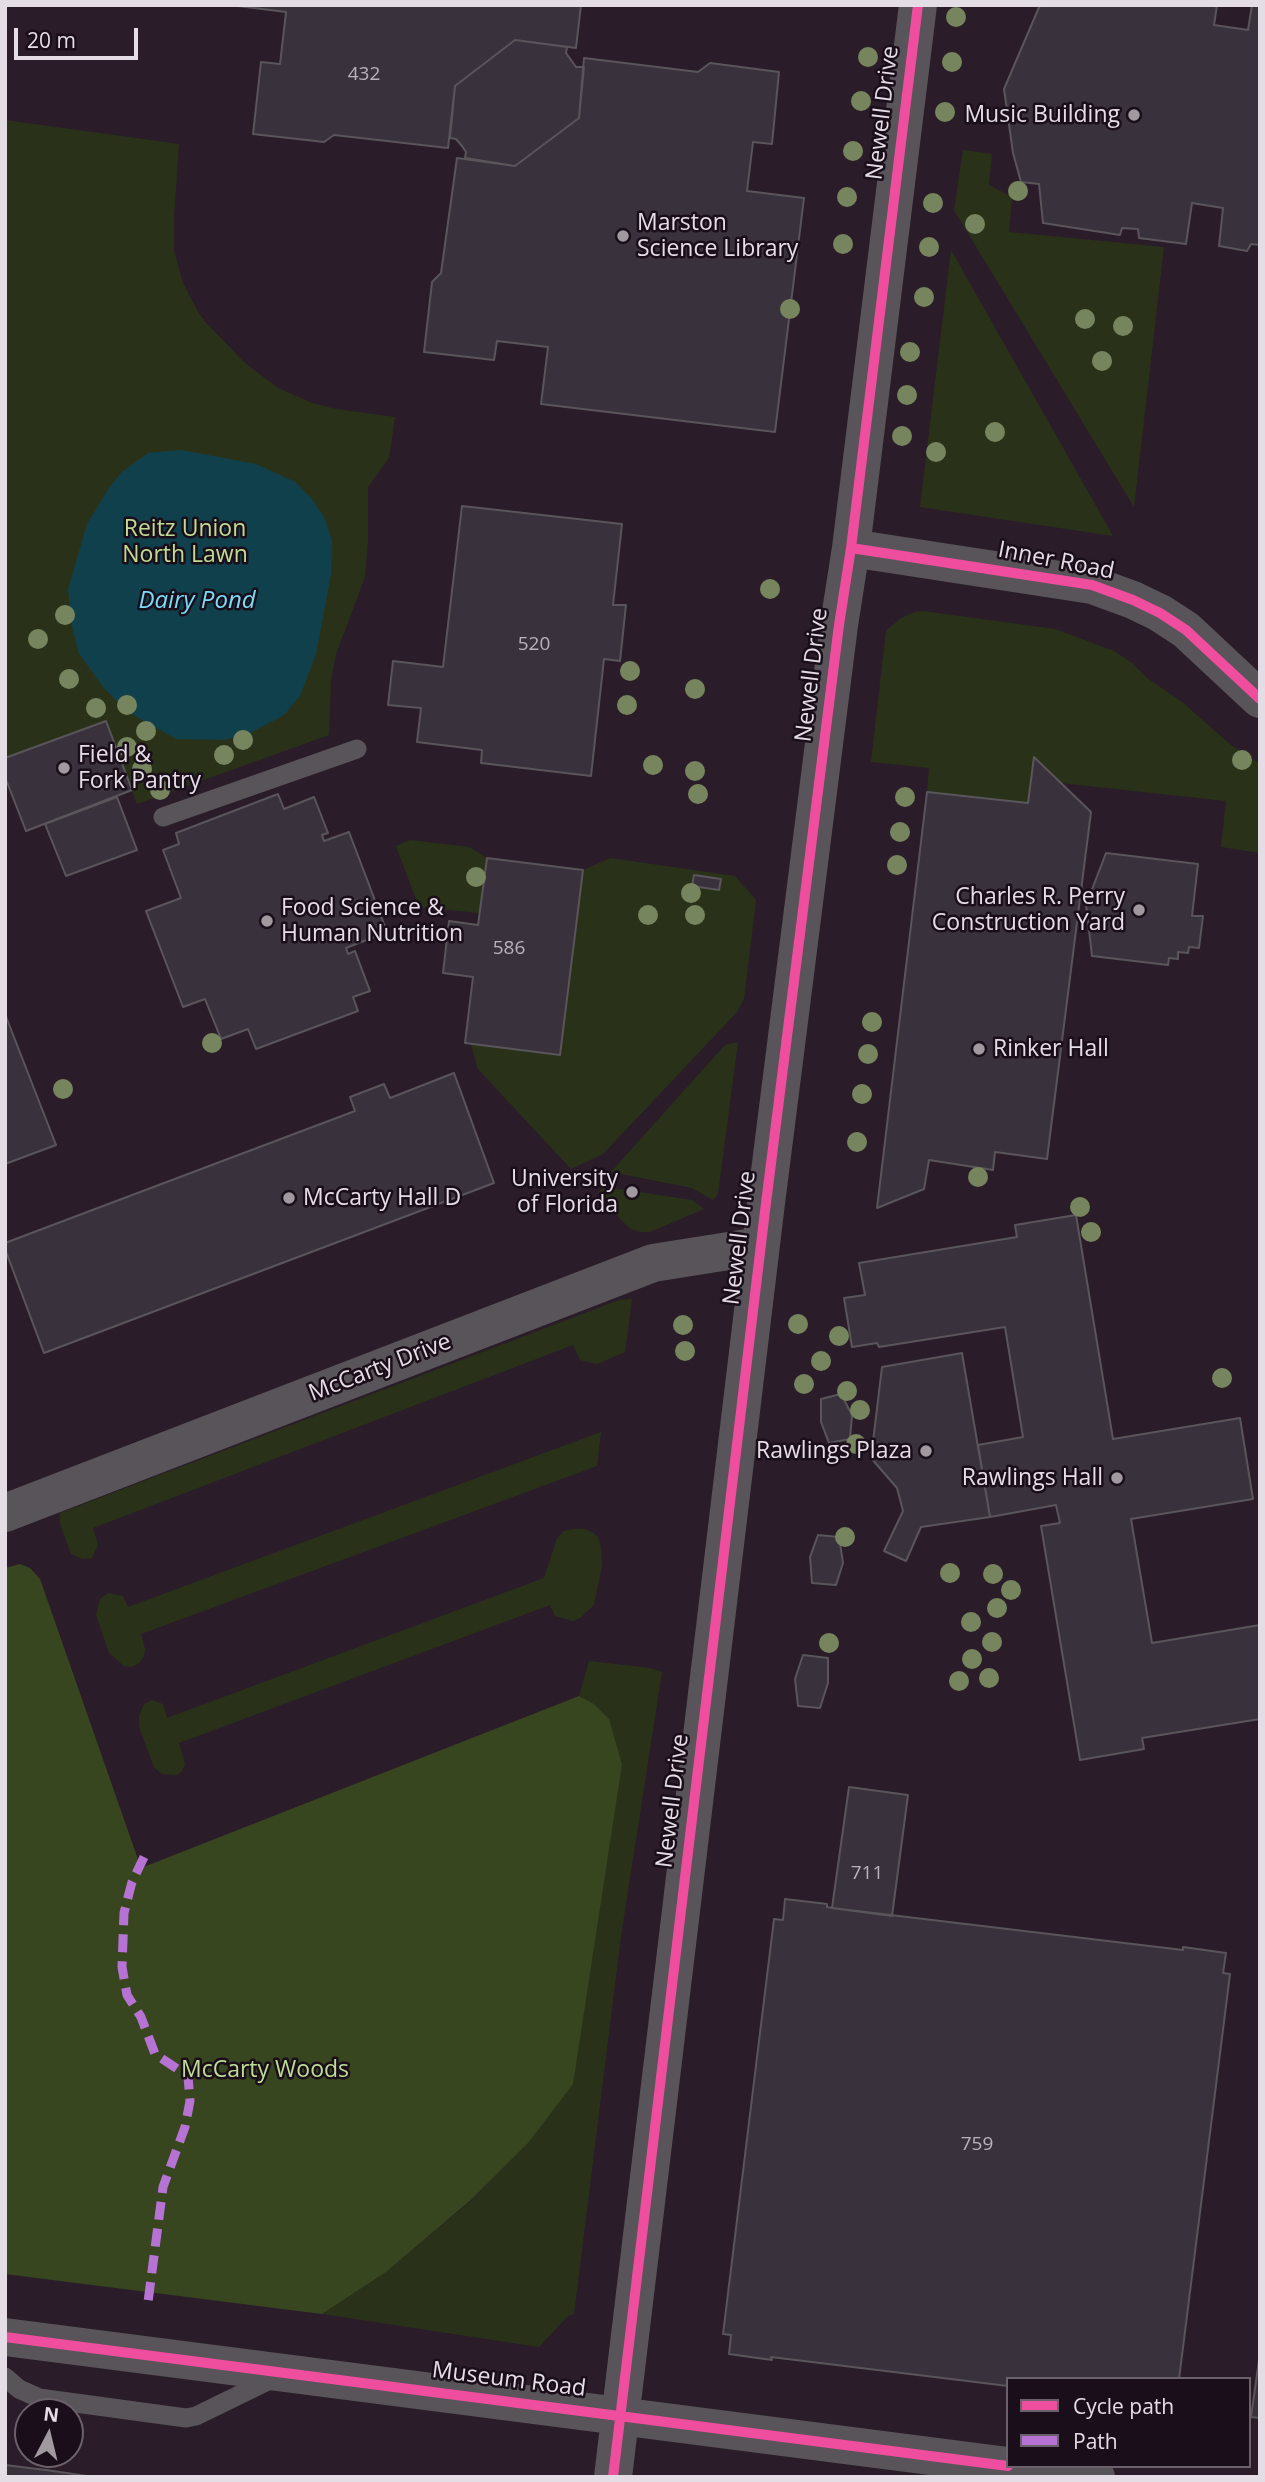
<!DOCTYPE html>
<style>
body{margin:0}
#map{position:relative;width:1265px;height:2482px;overflow:hidden;background:#201a20;font-family:"Open Sans",sans-serif}
canvas{display:block}
.frame{position:absolute;inset:0;border:7px solid #e5dde5;pointer-events:none}
.legend{position:absolute;left:1006px;top:2377px;width:245px;height:91px;box-sizing:border-box;background:#190e1a;border:2px solid #6b616b;margin:0;padding:9px 12px;list-style:none;font-size:21px;color:#e5dde5}
.legend li{display:flex;align-items:center;gap:14px;height:35px}
.legend b{width:35px;border:2px solid #6b616b}
.north{position:absolute;left:14px;top:2398px;width:70px;height:70px;box-sizing:border-box;background:#190e1a;border:2px solid #6b616b;border-radius:50%;rotate:7deg;font-size:19px;font-weight:700;line-height:28px;text-align:center;color:#e5dde5}
.north::after{content:'';display:block;margin:auto;width:24px;height:32px;background:#a099a0;clip-path:polygon(50% 0,100% 100%,50% 72%,0 100%)}
.scale{position:absolute;left:14px;top:28px;width:124px;height:32px;box-sizing:border-box;border:4px solid #e5dde5;border-top:0;padding-left:9px;font-size:21px;line-height:24px;white-space:nowrap;color:#e5dde5;-webkit-text-stroke:5px #190e1a;paint-order:stroke}
</style>
<div id="map">
<canvas width="1265" height="2482"></canvas>
<div class="frame"></div>
<ul class="legend">
<li><b style="height:9px;background:#ef4d9e"></b>Cycle path</li>
<li><b style="height:9px;background:#b673d3"></b>Path</li>
</ul>
<div class="north">N</div>
<div class="scale">20 m</div>
</div>
<script>
const context = document.querySelector('canvas').getContext('2d');
context.lineJoin = 'round';
function fill(path, color) { context.fillStyle = color; context.fill(path, 'evenodd'); }
const poly = rows => new Path2D(rows.map(r => 'M' + r).join(''));
function strokePath(path, color, width, dash) { context.strokeStyle = color; context.lineWidth = width; context.lineCap = dash ? 'butt' : 'round'; context.setLineDash(dash || []); context.stroke(path); }
function label(font, color, halo, rows, align = 'center') {
  context.font = font + ' "Open Sans",sans-serif'; context.lineWidth = 5; context.setLineDash([]); context.textBaseline = 'middle'; context.strokeStyle = halo; context.fillStyle = color; for (const [text, x, y, turn = 0] of rows) {
    context.save(); context.translate(x, y); context.rotate((+turn || 0) * Math.PI / 180); context.textAlign = isNaN(turn) ? turn : align; if (halo) context.strokeText(text, 0, 0); context.fillText(text, 0, 0); context.restore();
  }
}
const education = poly([
 [5,5,1260,5,1260,2477,5,2477],
 [1008,2379,1249,2379,1249,2466,1008,2466],
 [28,2412,70,2412,70,2454,28,2454]
]);
const green = poly([
 [5,120,179,144,174,217,174,251,183,283,198,312,207,324,245,363,278,388,312,403,336,409,395,417,389,458,368,487,368,540,365,577,336,654,331,680,329,735,137,804,105,721,5,758],
 [963,150,992,154,989,185,1012,197,1009,232,1164,247,1134,507,954,210],
 [951,250,1113,536,920,507],
 [923,611,1055,629,1114,651,1132,663,1147,678,1182,702,1231,745,1260,764,1260,853,1221,847,1226,801,1060,783,1028,803,927,792,929,768,871,762,886,631,901,618,915,612],
 [410,840,469,847,487,858,480,913,419,907,396,846],
 [610,858,735,876,756,900,744,999,737,1012,603,1154,571,1169,478,1069,471,1044,560,1055,583,870],
 [738,1042,718,1194,713,1200,692,1188,611,1172,725,1045],
 [605,1187,692,1200,704,1209,650,1232,640,1232,631,1229,621,1220,598,1192],
 [632,1299,625,1352,597,1364,580,1360,573,1345,93,1528,98,1545,92,1558,82,1559,71,1554,60,1524,60,1513,619,1300],
 [601,1432,597,1466,141,1634,145,1649,144,1656,139,1663,132,1667,124,1666,109,1653,96,1615,100,1599,108,1593,123,1596,128,1607],
 [573,1529,585,1529,592,1532,598,1537,601,1547,602,1565,594,1605,580,1618,573,1621,555,1616,550,1605,179,1743,185,1764,182,1771,177,1775,162,1774,154,1767,139,1727,139,1716,144,1704,152,1700,163,1704,167,1718,544,1578,557,1538,564,1531],
 [589,1661,650,1668,662,1672,621,1936,574,2314,568,2316,539,2347,322,2314,386,2272,472,2200,528,2143,622,1764,609,1719,594,1704,579,1696]
]);
const forest = poly([
 [20,1564,30,1568,40,1579,141,1868,579,1696,594,1704,609,1719,622,1764,573,2084,528,2143,472,2199,386,2272,322,2314,5,2274,5,1568]
]);
const water = poly([
 [181,450,256,464,295,482,311,498,324,517,332,541,331,574,316,654,300,696,284,715,250,733,224,740,176,739,125,710,103,687,78,652,72,625,68,589,87,524,109,488,122,472,148,453]
]);
const building = poly([
 [581,5,576,48,515,40,455,86,448,148,334,135,324,142,253,134,261,62,280,64,286,12,230,5,581,5],
 [1040,5,1217,5,1214,25,1248,30,1252,5,1260,5,1260,245,1251,244,1247,251,1219,246,1223,208,1192,203,1186,244,1139,238,1138,229,1122,228,1120,235,1043,223,1039,184,1021,182,1013,153,1004,89,1040,5],
 [515,40,567,47,566,53,576,67,584,67,579,118,515,166,465,158,466,152,462,146,456,139,450,138,455,86,515,40],
 [584,58,698,72,710,63,779,72,772,144,753,142,747,191,804,198,775,432,541,404,548,347,497,341,494,360,424,352,432,282,441,273,457,158,515,166,579,118,584,58],
 [462,506,622,524,613,605,626,605,620,661,604,659,591,776,481,763,482,750,417,742,421,708,388,705,393,661,443,667,462,506],
 [106,721,132,790,26,831,5,777,5,758,106,721],
 [1034,757,1091,812,1047,1159,995,1152,993,1170,929,1160,924,1189,877,1208,927,792,1028,803,1034,757],
 [278,794,284,809,314,797,328,833,322,835,324,841,349,832,387,932,346,948,348,954,355,951,370,991,353,997,358,1011,256,1049,248,1029,221,1039,205,999,183,1007,146,911,181,898,163,850,179,844,176,833,278,794],
 [117,797,137,850,66,876,45,824,117,797],
 [1106,853,1198,864,1192,916,1203,916,1199,948,1189,947,1188,953,1178,952,1178,959,1169,958,1168,965,1092,956,1086,905,1106,853],
 [487,858,583,870,560,1055,465,1043,473,977,443,973,449,921,478,925,487,858],
 [694,875,721,879,719,890,692,886,694,875],
 [5,1014,56,1145,5,1164,5,1014],
 [454,1073,494,1183,44,1353,5,1249,5,1243,355,1111,350,1097,384,1084,390,1098,454,1073],
 [1076,1215,1113,1439,1240,1418,1253,1499,1131,1519,1152,1643,1260,1625,1260,1719,1142,1738,1144,1749,1080,1760,1041,1526,1060,1523,1056,1505,990,1517,978,1445,1023,1437,1005,1327,879,1347,877,1343,852,1347,844,1298,865,1295,859,1263,1017,1237,1015,1225,1076,1215],
 [962,1353,990,1517,921,1527,906,1561,884,1551,903,1511,897,1488,871,1458,882,1367,962,1353],
 [841,1394,852,1415,850,1439,829,1443,821,1422,821,1399,841,1394],
 [818,1535,839,1537,843,1563,836,1585,812,1583,810,1557,818,1535],
 [803,1655,828,1658,828,1683,820,1708,798,1706,795,1679,803,1655],
 [849,1787,908,1795,892,1916,832,1908,849,1787],
 [785,1899,827,1904,827,1907,832,1908,1183,1950,1183,1947,1226,1953,1223,1973,1230,1974,1179,2379,1008,2379,1008,2386,771,2357,772,2360,729,2354,731,2335,723,2334,774,1919,783,1920,785,1899],
 [1260,2353,1260,2418,1251,2417,1260,2353],
 [5,2465,46,2470,94,2477,5,2477,5,2465]
]);
const lane = poly([
 [163,817,357,749],
 [5,2377,19,2389,39,2398,186,2418,196,2416,274,2378]
]);
const street = poly([
 [851,548,1092,585,1133,600,1160,613,1186,630,1260,699],
 [5,1513,653,1263,760,1246],
 [5,2337,1008,2466],
 [1013,2466,1096,2477],
 [613,2477,765,1211,839,625,851,548,918,5]
]);
const quiet = poly([
 [144,1857,132,1882,124,1913,122,1967,127,1995,141,2017,155,2054,188,2076,190,2101,185,2127,163,2187,148,2302]
]);
const cycleway = poly([
 [851,548,1092,585,1133,600,1160,613,1186,630,1260,699],
 [5,2337,1008,2466],
 [613,2477,765,1211,839,625,851,548,918,5]
]);
const trees = [
 [956,17],
 [868,57],
 [952,62],
 [861,101],
 [945,112],
 [853,151],
 [1018,191],
 [847,197],
 [933,203],
 [975,224],
 [843,244],
 [929,247],
 [924,297],
 [790,309],
 [1085,319],
 [1123,326],
 [910,352],
 [1102,361],
 [907,395],
 [995,432],
 [902,436],
 [936,452],
 [770,589],
 [65,615],
 [38,639],
 [630,671],
 [69,679],
 [695,689],
 [127,705],
 [627,705],
 [96,708],
 [146,731],
 [243,740],
 [127,747],
 [224,755],
 [1242,760],
 [653,765],
 [142,769],
 [695,771],
 [160,790],
 [698,794],
 [905,797],
 [900,832],
 [897,865],
 [476,877],
 [691,893],
 [648,915],
 [695,915],
 [872,1022],
 [212,1043],
 [868,1054],
 [63,1089],
 [862,1094],
 [857,1142],
 [978,1177],
 [1080,1207],
 [1091,1232],
 [798,1324],
 [683,1325],
 [839,1336],
 [685,1351],
 [821,1361],
 [1222,1378],
 [804,1384],
 [847,1391],
 [860,1410],
 [856,1444],
 [845,1537],
 [950,1573],
 [993,1574],
 [1011,1590],
 [997,1608],
 [971,1622],
 [992,1642],
 [829,1643],
 [972,1659],
 [989,1678],
 [959,1681]
];
const markers = [
 [1134,115,7,"#a099a0"],
 [623,236,7,"#a099a0"],
 [64,768,7,"#a099a0"],
 [1139,910,7,"#a099a0"],
 [267,921,7,"#a099a0"],
 [979,1049,7,"#a099a0"],
 [632,1192,7,"#a099a0"],
 [289,1198,7,"#a099a0"],
 [926,1451,7,"#a099a0"],
 [1117,1478,7,"#a099a0"]
];
const numberNames = [
 ["432",364,75],
 ["520",534,645],
 ["586",509,949],
 ["711",867,1874],
 ["759",977,2145]
];
const streetNames = [
 ["Newell Drive",883,113,-83],
 ["Inner Road",1056,561,11],
 ["Newell Drive",812,675,-83],
 ["Newell Drive",740,1238,-83],
 ["McCarty Drive",380,1368,-21],
 ["Newell Drive",673,1801,-83],
 ["Museum Road",509,2380,7]
];
const poiNames = [
 ["Music Building",1120,115],
 ["Marston",637,223,"left"],
 ["Science Library",637,249,"left"],
 ["Field &",78,755,"left"],
 ["Fork Pantry",78,781,"left"],
 ["Charles R. Perry",1125,897],
 ["Construction Yard",1125,923],
 ["Food Science &",281,908,"left"],
 ["Human Nutrition",281,934,"left"],
 ["Rinker Hall",993,1049,"left"],
 ["University",618,1179],
 ["of Florida",618,1205],
 ["McCarty Hall D",303,1198,"left"],
 ["Rawlings Plaza",912,1451],
 ["Rawlings Hall",1103,1478]
];
const parkNames = [
 ["Reitz Union",185,529],
 ["North Lawn",185,555],
 ["McCarty Woods",265,2070]
];
const waterNames = [
 ["Dairy Pond",197,601]
];
fill(education, '#2a1d29');
fill(green, '#293219');
fill(forest, '#384620');
fill(water, '#11404d');
fill(building, '#39323c');
strokePath(building, '#59555a', 2);
strokePath(lane, '#595459', 19);
strokePath(street, '#595459', 38);
strokePath(quiet, '#b673d3', 9, [18, 9]);
strokePath(cycleway, '#ef4d9e', 10);
context.fillStyle = '#77855f';
for (const [x, y] of trees) { context.beginPath(); context.arc(x, y, 10, 0, 2 * Math.PI); context.fill(); }
for (const [x, y, r, color] of markers) { const dot = new Path2D(); dot.arc(x, y, r, 0, 2 * Math.PI); context.fillStyle = color; context.fill(dot); strokePath(dot, '#190e1a', 2.5); }
label('19px', '#bab2bb', null, numberNames);
label('23px', '#e5dde5', '#190e1a', streetNames);
label('23px', '#e5dde5', '#190e1a', poiNames, 'right');
label('23px', '#bedc93', '#190e1a', parkNames);
label('italic 24px', '#78dcf8', '#190e1a', waterNames);
</script>
